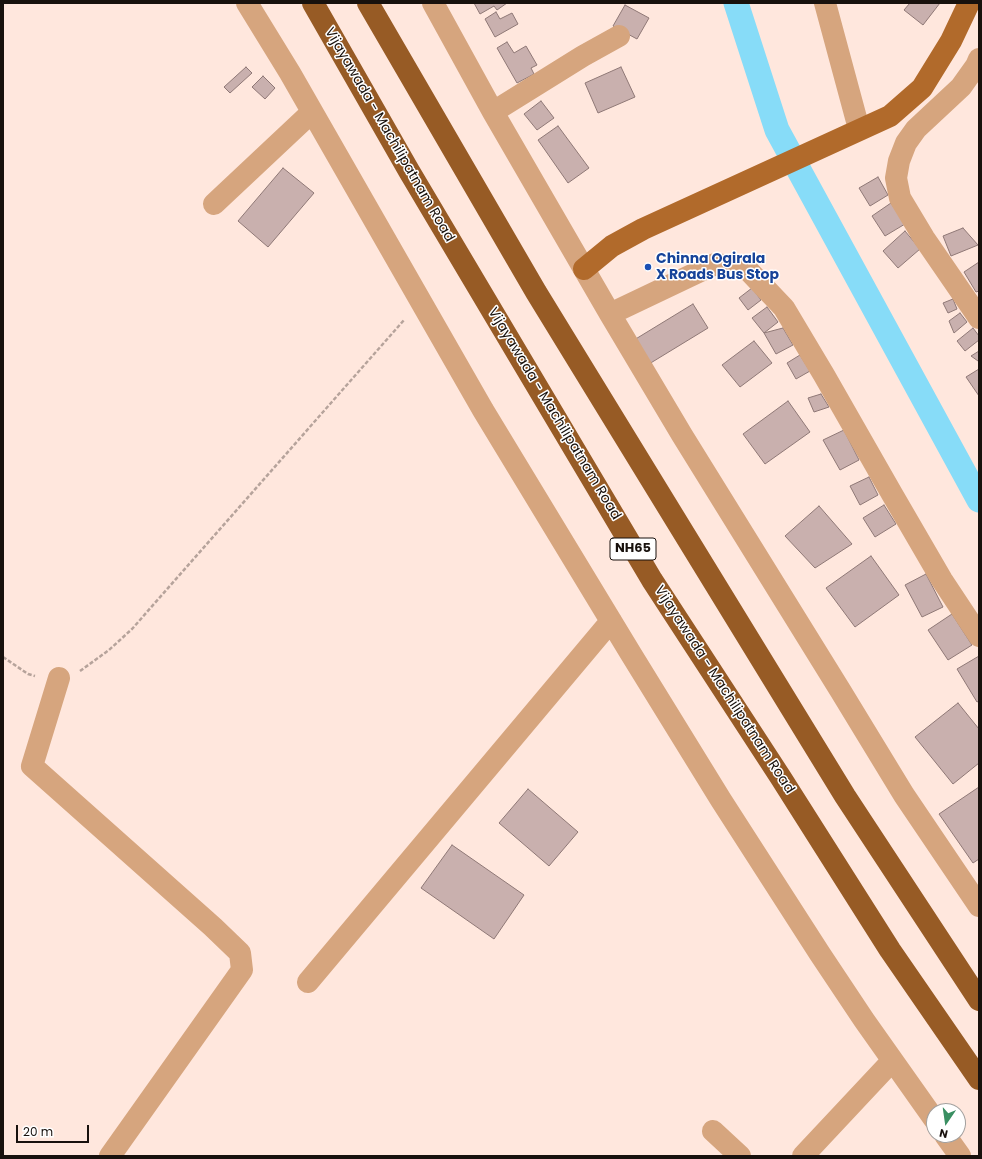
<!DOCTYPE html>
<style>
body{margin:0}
#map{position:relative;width:982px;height:1159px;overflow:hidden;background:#ffe7dd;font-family:Poppins,sans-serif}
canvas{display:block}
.frame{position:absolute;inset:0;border:4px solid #18110d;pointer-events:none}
.north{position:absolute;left:926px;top:1103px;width:40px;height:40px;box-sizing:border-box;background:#fff;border:1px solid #a3a09e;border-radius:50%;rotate:193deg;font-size:11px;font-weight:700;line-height:16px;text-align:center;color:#18110d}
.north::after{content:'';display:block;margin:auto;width:14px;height:18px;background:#3a8f62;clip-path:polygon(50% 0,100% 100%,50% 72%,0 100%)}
.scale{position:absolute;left:16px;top:1125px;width:73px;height:18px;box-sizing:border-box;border:2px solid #18110d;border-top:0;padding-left:5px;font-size:12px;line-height:14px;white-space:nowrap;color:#18110d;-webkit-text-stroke:3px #fff;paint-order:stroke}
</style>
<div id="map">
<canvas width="982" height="1159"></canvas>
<div class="frame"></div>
<div class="north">N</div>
<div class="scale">20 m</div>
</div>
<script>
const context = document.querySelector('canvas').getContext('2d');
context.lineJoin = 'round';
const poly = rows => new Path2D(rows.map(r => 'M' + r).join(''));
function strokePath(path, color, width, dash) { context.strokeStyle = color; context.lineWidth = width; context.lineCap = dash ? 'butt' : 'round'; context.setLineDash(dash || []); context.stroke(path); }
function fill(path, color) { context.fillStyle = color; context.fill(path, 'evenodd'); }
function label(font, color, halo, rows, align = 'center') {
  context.font = font + ' Poppins,sans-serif'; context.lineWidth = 3; context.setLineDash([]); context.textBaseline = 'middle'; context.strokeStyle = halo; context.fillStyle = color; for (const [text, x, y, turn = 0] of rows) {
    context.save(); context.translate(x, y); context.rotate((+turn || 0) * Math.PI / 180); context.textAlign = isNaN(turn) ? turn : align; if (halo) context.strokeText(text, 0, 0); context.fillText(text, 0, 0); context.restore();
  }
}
const canal = poly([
 [736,3,777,130,979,500]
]);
const building = poly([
 [474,3,507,3,497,10,494,6,480,14,474,3],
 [910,3,940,3,923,25,904,10,910,3],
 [625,5,649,18,637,39,613,26,625,5],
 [496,12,500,19,512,13,518,24,495,37,485,19,496,12],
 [507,42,514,53,526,46,537,65,531,68,534,74,517,83,497,48,507,42],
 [246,67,252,73,230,93,224,87,246,67],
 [621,67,635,97,598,113,585,83,621,67],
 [263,76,275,88,265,99,252,87,263,76],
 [541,101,554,118,537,130,524,114,541,101],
 [558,126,589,168,568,183,538,140,558,126],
 [283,168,314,193,268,247,238,221,283,168],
 [878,177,888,195,870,206,859,188,878,177],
 [891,203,905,224,885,236,872,216,891,203],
 [963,228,978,245,951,256,943,236,963,228],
 [905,231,920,249,898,268,883,251,905,231],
 [979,262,979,291,976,292,964,272,979,262],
 [752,288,761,300,748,310,739,298,752,288],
 [953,299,957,309,948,313,943,303,953,299],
 [693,304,708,328,649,364,634,340,693,304],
 [767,307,778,322,764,333,752,318,767,307],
 [960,313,967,322,954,333,949,321,960,313],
 [783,328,793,345,776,354,764,333,783,328],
 [973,328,979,336,979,340,965,351,957,341,973,328],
 [754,341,772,363,740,387,722,365,754,341],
 [979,351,979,360,978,361,971,356,979,351],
 [800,355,810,371,796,379,787,363,800,355],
 [979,369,979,396,966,377,979,369],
 [821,394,829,407,814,412,808,398,821,394],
 [788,401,810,432,765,464,743,434,788,401],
 [844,430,859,460,840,470,823,440,844,430],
 [869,477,878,495,860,505,850,486,869,477],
 [884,505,896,524,875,537,863,518,884,505],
 [819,506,852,544,815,568,785,536,819,506],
 [871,556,899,595,855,627,826,588,871,556],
 [926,574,943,607,922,617,905,585,926,574],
 [952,614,972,645,948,660,928,630,952,614],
 [979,656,979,701,977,702,957,669,979,656],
 [958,703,979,729,979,763,953,784,915,737,958,703],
 [979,787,979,859,973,863,939,814,979,787],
 [528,789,578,832,549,866,499,823,528,789],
 [452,845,524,895,494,939,421,888,452,845]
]);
const path = poly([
 [3,657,28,674,35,676],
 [80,671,109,650,132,629,404,320]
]);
const minor = poly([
 [247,3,290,73,483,410,631,654,721,800,820,954,864,1020,934,1119],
 [433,3,493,112,610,314,682,435,840,690,904,795,979,906],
 [825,3,859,129],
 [979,59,976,66,961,87,916,129,906,143,899,161,896,178,900,198,924,238,979,318],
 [493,112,583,56,619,36],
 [214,204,312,112],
 [610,314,715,264,746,268,784,308,824,375,892,494,942,580,979,636],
 [59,678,32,766,213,927,240,953,242,970,110,1156],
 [308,982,611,621],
 [713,1131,740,1156],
 [945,1135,960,1156],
 [803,1156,892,1061]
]);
const major = poly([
 [584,269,612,246,643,229,890,116,922,88,951,41,969,3]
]);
const highway = poly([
 [313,3,409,171,652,580,781,778,890,950,979,1079],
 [368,3,536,292,845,796,979,1000]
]);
const markers = [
 [648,267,4,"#1a4fb4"]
];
const shields = [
 [633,549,46]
];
const shieldNames = [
 ["NH65",633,549]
];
const streetNames = [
 ["Vijayawada - Machilipatnam Road",389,135,60],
 ["Vijayawada - Machilipatnam Road",554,414,59],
 ["Vijayawada - Machilipatnam Road",724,690,57]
];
const transitNames = [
 ["Chinna Ogirala",656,259],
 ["X Roads Bus Stop",656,275]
];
strokePath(canal, '#87dcf8', 25);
fill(building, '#c9b0ae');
strokePath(building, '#8f7876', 1);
strokePath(path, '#b6a39b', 2.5, [4, 2]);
strokePath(minor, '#d6a57e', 22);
strokePath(major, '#b16a2b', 22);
strokePath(highway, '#975b25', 22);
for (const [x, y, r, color] of markers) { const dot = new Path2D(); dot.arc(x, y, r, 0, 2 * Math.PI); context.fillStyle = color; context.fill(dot); strokePath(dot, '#fff', 1.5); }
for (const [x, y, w] of shields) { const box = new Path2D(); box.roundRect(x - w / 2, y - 11, w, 22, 3); context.fillStyle = '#fff'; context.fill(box); strokePath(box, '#18110d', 1); }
label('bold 13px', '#18110d', null, shieldNames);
label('14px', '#18110d', '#fff', streetNames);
label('bold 14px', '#164399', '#fff', transitNames, 'left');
</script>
